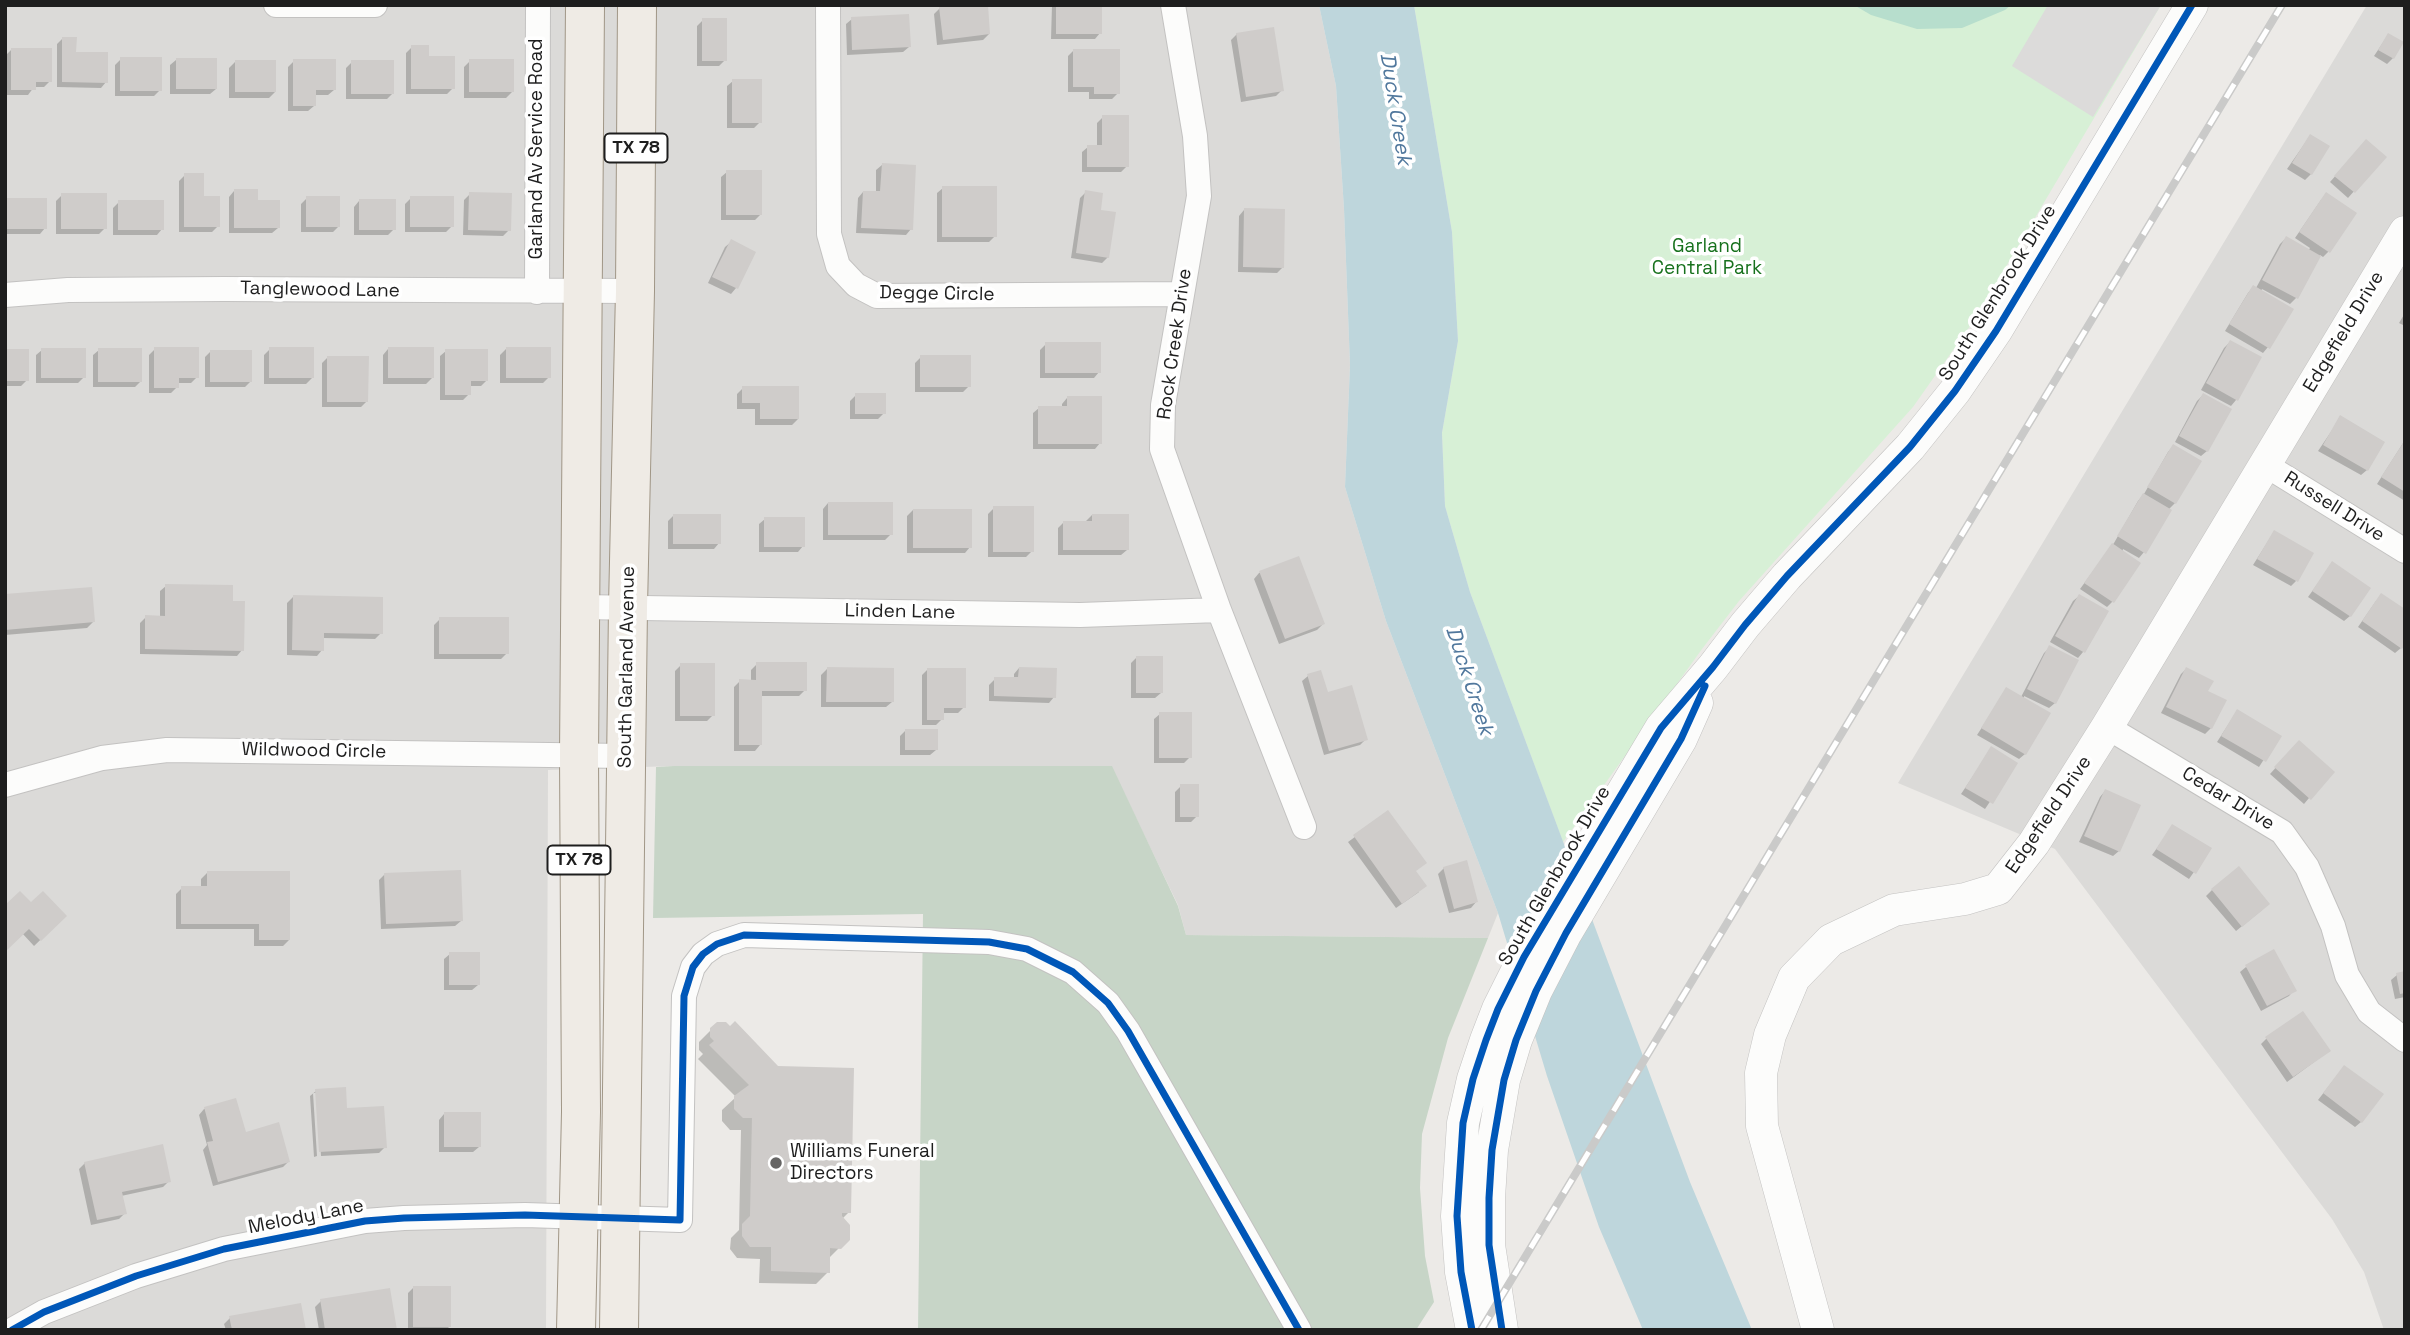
<!DOCTYPE html>
<style>
body{margin:0}
#map{position:relative;width:2410px;height:1335px;overflow:hidden;background:#eceae7;font-family:"Space Grotesk",sans-serif}
canvas{display:block}
.frame{position:absolute;inset:0;border:7px solid #1e1e1e;pointer-events:none}
</style>
<div id="map">
<canvas width="2410" height="1335"></canvas>
<div class="frame"></div>
</div>
<script>
const context = document.querySelector('canvas').getContext('2d');
context.lineJoin = 'round';
function fill(path, color) { context.fillStyle = color; context.fill(path, 'evenodd'); }
const poly = rows => new Path2D(rows.map(r => 'M' + r).join(''));
function strokePath(path, color, width, dash) { context.strokeStyle = color; context.lineWidth = width; context.lineCap = dash ? 'butt' : 'round'; context.setLineDash(dash || []); context.stroke(path); }
function label(font, color, halo, rows, align = 'center') {
  context.font = font + ' "Space Grotesk",sans-serif'; context.lineWidth = 7; context.setLineDash([]); context.textBaseline = 'middle'; context.strokeStyle = halo; context.fillStyle = color; for (const [text, x, y, turn = 0] of rows) {
    context.save(); context.translate(x, y); context.rotate((+turn || 0) * Math.PI / 180); context.textAlign = isNaN(turn) ? turn : align; if (halo) context.strokeText(text, 0, 0); context.fillText(text, 0, 0); context.restore();
  }
}
const residential = poly([
 [5,5,1319,5,1336,86,1344,209,1350,365,1345,487,1386,621,1498,913,1488,938,1186,935,1178,905,1111,766,674,766,548,770,546,1330,5,1330],
 [2367,5,2405,5,2405,1330,2384,1330,2364,1272,2332,1219,2055,849,1898,783]
]);
const cemetery = poly([
 [674,766,1112,766,1178,906,1186,935,1488,938,1448,1038,1422,1134,1420,1188,1425,1256,1434,1302,1416,1330,918,1330,923,914,653,918,656,767]
]);
const park = poly([
 [1414,5,2161,5,1975,319,1913,407,1739,601,1702,649,1563,842,1470,592,1445,506,1442,433,1458,341,1452,232]
]);
const pitch = poly([
 [1854,5,2011,5,2005,10,1962,28,1917,29,1871,15]
]);
const parking = poly([
 [2048,5,2161,5,2093,117,2012,66]
]);
const water = poly([
 [1319,5,1414,5,1452,232,1458,341,1442,433,1445,506,1470,592,1690,1182,1752,1330,1643,1330,1599,1227,1547,1076,1498,913,1386,621,1345,487,1350,365,1344,209,1336,86]
]);
const shadow = poly([
 [1052,5,1100,5,1100,33,1095,39,1051,39],
 [940,8,989,34,983,40,937,45,934,14],
 [852,19,909,47,903,52,847,55,846,24],
 [703,20,725,60,719,66,697,66,697,26],
 [1237,34,1282,90,1276,96,1241,102,1231,40],
 [2388,35,2393,58,2387,64,2374,56],
 [63,38,74,54,106,82,101,88,57,87,57,44],
 [412,47,427,58,453,88,447,94,406,94,406,53],
 [12,49,50,81,44,87,34,87,28,95,6,95,6,55],
 [1074,50,1118,93,1112,99,1089,99,1089,92,1068,92,1068,56],
 [121,59,160,90,154,96,115,96,115,65],
 [176,60,216,89,210,94,170,94,170,65],
 [294,61,334,90,328,95,314,95,314,106,308,111,288,111,288,67],
 [470,61,512,92,506,98,464,98,464,67],
 [235,62,275,92,269,98,229,98,229,68],
 [352,62,393,93,387,99,346,99,346,68],
 [733,81,760,122,754,128,727,128,727,86],
 [1103,117,1127,166,1121,172,1082,172,1082,152,1088,147,1097,147,1097,123],
 [2310,136,2311,174,2305,180,2287,169],
 [2361,147,2384,157,2348,198,2330,182],
 [882,165,911,229,906,235,856,233,858,198,863,192,876,193,876,170],
 [727,172,761,214,755,220,721,220,721,177],
 [185,175,202,197,218,226,212,232,179,232,179,181],
 [943,188,995,236,989,242,937,242,937,193],
 [234,191,256,202,278,228,272,233,229,233,229,197],
 [1086,192,1108,257,1102,263,1071,258,1080,198],
 [470,194,509,230,503,236,463,235,464,200],
 [62,195,105,228,99,234,56,234,56,201],
 [307,198,338,227,333,232,301,232,301,204],
 [411,198,452,226,446,232,405,232,405,204],
 [5,199,45,228,40,234,5,234],
 [2321,200,2329,251,2323,257,2320,255,2296,298,2290,304,2262,289,2261,291,2268,347,2263,353,2225,331,2248,293,2253,287,2256,288,2280,244,2286,238,2308,251,2310,248,2295,238],
 [359,201,394,229,388,235,354,235,354,207],
 [119,202,162,229,157,235,113,235,113,208],
 [1244,210,1283,267,1277,273,1238,272,1239,216],
 [731,242,754,252,736,288,731,294,708,283,725,247],
 [2405,313,2405,326,2399,323],
 [2230,342,2259,358,2236,400,2231,406,2201,390,2224,348],
 [1046,344,1099,372,1094,378,1040,378,1040,350],
 [155,349,197,377,191,383,177,383,177,387,171,393,149,393,149,355],
 [270,349,312,378,306,384,264,384,264,355],
 [388,349,432,378,426,384,383,384,383,355],
 [506,349,549,377,543,383,500,383,500,355],
 [42,350,84,377,78,383,36,383,36,355],
 [99,350,141,381,135,387,93,387,93,355],
 [5,351,27,380,21,386,5,386],
 [211,351,251,381,245,387,205,387,205,357],
 [446,351,487,380,481,386,469,386,469,394,463,400,440,400,440,356],
 [328,357,367,401,361,407,322,407,322,363],
 [921,357,969,386,963,392,915,392,915,363],
 [743,388,798,419,792,425,755,425,755,409,737,409,737,394],
 [856,395,884,413,878,419,850,419,850,401],
 [2203,395,2207,451,2201,456,2175,442,2197,401],
 [1067,398,1100,443,1095,449,1033,449,1033,413,1039,408,1062,408,1062,404],
 [2341,417,2367,470,2361,475,2318,451],
 [2405,440,2405,501,2377,484],
 [2173,446,2175,503,2168,510,2144,552,2139,558,2123,549,2112,602,2107,607,2080,589,2114,543,2138,501,2144,494,2168,452],
 [828,503,891,534,885,540,823,540,823,509],
 [994,508,1032,551,1026,557,988,557,988,514],
 [913,510,970,547,965,553,907,553,907,516],
 [674,515,719,543,714,549,668,549,668,521],
 [1092,515,1127,550,1121,555,1058,555,1058,528,1063,523,1086,521],
 [765,519,803,546,798,552,759,552,759,524],
 [2274,532,2296,581,2291,586,2253,565],
 [1298,558,1323,624,1317,630,1279,644,1254,579,1259,573],
 [2332,564,2350,616,2344,621,2308,597],
 [166,586,242,650,237,656,140,654,140,623,146,617,160,617,160,591],
 [5,596,93,622,87,628,5,635],
 [2079,596,2083,652,2078,658,2050,642,2073,601],
 [293,597,381,633,375,639,323,638,322,650,317,656,287,655,287,603],
 [2376,601,2401,648,2395,653,2358,627],
 [440,619,507,653,501,659,434,659,434,625],
 [2050,647,2055,703,2049,708,2024,696,2025,754,2019,759,1977,735,2007,689,2021,697,2044,653],
 [1137,657,1161,693,1155,698,1131,698,1131,663],
 [757,664,805,690,799,696,761,696,760,745,755,751,734,751,734,687,740,681,751,681,751,670],
 [681,665,713,715,707,721,675,721,675,671],
 [1019,668,1054,697,1049,703,989,701,989,685,995,679,1014,679,1014,674],
 [827,669,892,702,886,707,821,707,821,675],
 [928,669,964,707,958,713,942,713,942,719,936,725,922,725,922,675],
 [2186,669,2206,692,2211,728,2205,734,2161,713,2181,674],
 [1308,676,1366,739,1360,745,1324,755,1302,681],
 [2237,711,2279,736,2259,767,2217,742],
 [1160,714,1190,757,1184,763,1154,763,1154,719],
 [906,730,936,750,930,755,900,755,900,736],
 [2299,742,2309,798,2304,804,2270,774],
 [1992,748,2016,763,1985,809,1961,794],
 [1181,786,1197,816,1191,822,1175,822,1175,792],
 [2105,791,2119,851,2113,856,2079,842,2100,797],
 [1388,813,1414,872,1419,892,1396,908,1348,842],
 [2173,826,2210,849,2189,879,2152,855],
 [1444,868,1476,902,1471,908,1449,913,1438,874],
 [207,873,289,940,283,946,254,946,254,929,176,929,176,894,182,888,201,888,201,879],
 [385,874,461,921,455,926,381,929,379,880],
 [2212,890,2262,910,2236,931,2206,896],
 [31,904,65,916,34,946,22,933],
 [450,954,478,985,472,990,444,990,444,959],
 [2246,967,2294,990,2289,996,2261,1011,2240,972],
 [2405,973,2405,997,2395,999,2391,980,2397,975],
 [717,1024,849,1212,842,1219,848,1239,828,1259,828,1272,816,1284,759,1283,760,1259,737,1258,730,1249,731,1238,739,1230,741,1130,730,1130,722,1121,722,1110,736,1097,698,1059,703,1054,699,1050,699,1042],
 [2267,1038,2329,1051,2287,1082,2261,1044],
 [2339,1073,2361,1122,2355,1127,2318,1100],
 [316,1091,345,1110,385,1147,379,1153,321,1156,317,1093,313,1093,317,1156,314,1157,310,1096],
 [235,1100,244,1134,289,1161,283,1167,213,1186,203,1150,207,1145,199,1115,204,1109],
 [444,1114,479,1147,473,1152,439,1152,439,1120],
 [85,1163,169,1181,163,1187,121,1196,125,1213,119,1219,91,1225,79,1169],
 [414,1287,450,1326,446,1330,408,1330,408,1293],
 [321,1301,395,1330,319,1330,315,1307],
 [230,1318,304,1330,226,1330,224,1324]
]);
const building = poly([
 [952,5,988,5,990,34,943,40,939,7],
 [1056,5,1102,5,1102,34,1056,34],
 [909,14,911,47,852,50,851,17],
 [702,18,727,18,727,61,702,61],
 [1274,27,1284,91,1246,97,1236,33],
 [2388,33,2404,42,2394,59,2378,50],
 [62,37,77,37,76,52,108,52,108,83,62,82],
 [411,45,429,45,429,56,455,56,455,89,411,89],
 [11,48,52,48,52,82,36,82,36,90,11,90],
 [1073,49,1120,49,1120,94,1094,94,1094,87,1073,87],
 [120,57,162,57,162,91,120,91],
 [176,58,217,58,217,89,176,89],
 [293,59,336,59,336,90,316,90,316,106,293,106],
 [469,59,514,59,514,92,469,92],
 [235,60,276,60,276,92,235,92],
 [351,60,394,60,394,94,351,94],
 [732,79,762,79,762,123,732,123],
 [1102,115,1129,115,1129,167,1087,167,1087,145,1102,145],
 [2310,134,2330,146,2312,175,2292,163],
 [2366,139,2387,157,2355,193,2334,176],
 [882,163,916,165,913,230,861,228,863,191,880,191],
 [726,170,762,170,762,215,726,215],
 [184,173,204,173,204,196,220,196,220,227,184,227],
 [942,186,997,186,997,237,942,237],
 [234,189,258,189,258,200,280,200,280,228,234,228],
 [1085,190,1103,193,1101,210,1116,212,1109,258,1076,253],
 [469,192,512,193,511,231,468,230],
 [2326,192,2357,213,2330,253,2299,232],
 [61,193,107,193,107,229,61,229],
 [306,196,340,196,340,227,306,227],
 [410,196,454,196,454,227,410,227],
 [5,198,47,198,47,229,5,229],
 [359,199,396,199,396,230,359,230],
 [118,200,164,200,164,230,118,230],
 [1244,208,1285,209,1284,268,1243,267],
 [2286,236,2321,256,2298,299,2262,280],
 [731,239,756,252,738,289,712,277],
 [2253,285,2294,309,2270,349,2229,324],
 [2230,340,2262,357,2238,401,2206,383],
 [1045,342,1101,342,1101,373,1045,373],
 [154,347,199,347,199,378,179,378,179,388,154,388],
 [269,347,314,347,314,378,269,378],
 [388,347,434,347,434,378,388,378],
 [506,347,551,347,551,378,506,378],
 [41,348,86,348,86,378,41,378],
 [98,348,142,348,142,382,98,382],
 [5,349,29,349,29,381,5,381],
 [445,349,488,349,488,381,471,381,471,395,445,395],
 [210,350,252,350,252,382,210,382],
 [920,355,971,355,971,387,920,387],
 [327,356,369,356,368,402,327,402],
 [742,386,799,386,799,419,760,419,760,403,742,403],
 [855,393,886,393,886,414,855,414],
 [2203,393,2232,409,2208,452,2179,436],
 [1067,396,1102,396,1102,444,1038,444,1038,406,1067,406],
 [2340,415,2385,442,2368,471,2323,445],
 [2405,440,2405,492,2381,477],
 [2173,444,2202,461,2176,504,2147,487],
 [2143,493,2172,510,2146,554,2117,536],
 [828,502,893,502,893,535,828,535],
 [993,506,1034,506,1034,552,993,552],
 [913,509,972,509,972,548,913,548],
 [673,514,721,514,721,544,673,544],
 [1092,514,1129,514,1129,550,1063,550,1063,521,1092,521],
 [764,517,805,517,805,547,764,547],
 [2274,530,2314,553,2298,582,2257,559],
 [2112,543,2141,563,2114,603,2084,583],
 [1299,556,1325,624,1285,639,1259,571],
 [2332,561,2371,588,2351,617,2312,591],
 [165,584,233,585,233,601,245,601,244,651,145,649,145,615,165,616],
 [92,587,95,622,5,630,5,594],
 [2381,593,2405,609,2405,645,2402,649,2362,621],
 [2079,594,2109,611,2085,653,2055,636],
 [293,595,383,597,383,634,324,633,324,651,292,650],
 [439,617,509,617,509,654,439,654],
 [2049,645,2079,660,2056,704,2027,689],
 [1136,656,1163,656,1163,693,1136,693],
 [756,662,807,662,807,691,762,691,762,745,739,745,739,679,756,680],
 [680,663,715,663,715,716,680,716],
 [827,667,894,668,894,702,826,702],
 [1019,667,1057,668,1056,698,994,696,994,677,1018,677],
 [2186,667,2214,681,2208,691,2227,700,2212,729,2166,707],
 [927,668,966,668,966,708,944,708,944,720,927,720],
 [1321,670,1328,692,1352,685,1368,740,1329,751,1307,674],
 [2006,687,2051,713,2026,755,1981,728],
 [2237,709,2282,736,2266,762,2221,736],
 [1159,712,1192,712,1192,758,1159,758],
 [905,729,938,729,938,750,905,750],
 [2299,740,2335,772,2311,800,2274,767],
 [1991,746,2018,763,1993,804,1965,788],
 [1180,784,1199,784,1199,817,1180,817],
 [2105,789,2141,805,2120,852,2084,836],
 [1388,810,1427,863,1416,871,1427,886,1402,904,1353,835],
 [2172,824,2212,848,2196,874,2156,849],
 [1467,860,1478,902,1454,909,1443,867],
 [2239,866,2270,904,2242,927,2211,889],
 [461,870,463,921,386,924,384,873],
 [207,871,290,871,290,940,259,940,259,924,181,924,181,886,207,886],
 [20,891,31,902,43,891,67,916,41,941,29,929,5,952,5,905],
 [2274,949,2297,991,2267,1006,2245,965],
 [449,952,480,952,480,985,449,985],
 [2405,971,2405,993,2400,994,2396,973],
 [2303,1011,2331,1051,2293,1077,2265,1037],
 [735,1021,778,1066,854,1068,851,1213,842,1213,842,1216,850,1225,850,1240,841,1249,830,1248,830,1273,771,1271,771,1247,750,1247,742,1236,742,1224,750,1216,752,1118,743,1118,734,1109,734,1096,749,1085,709,1045,714,1041,710,1037,710,1028,717,1022,726,1022,730,1026],
 [2344,1065,2384,1094,2362,1123,2323,1093],
 [346,1087,347,1108,384,1106,387,1148,319,1152,315,1089],
 [236,1098,246,1132,279,1122,290,1162,218,1182,207,1142,213,1141,204,1107],
 [444,1112,481,1112,481,1147,444,1147],
 [163,1144,171,1182,122,1192,127,1214,97,1220,84,1162],
 [413,1286,451,1286,451,1327,413,1327],
 [390,1288,397,1330,325,1330,320,1299],
 [301,1303,306,1330,232,1330,229,1316]
]);
const minor = poly([
 [276,5,375,5],
 [828,5,829,234,838,266,856,285,877,296,1182,294],
 [1173,5,1195,136,1199,196,1163,405,1162,449,1219,610,1304,827],
 [537,292,538,5],
 [5,295,68,290,224,289,635,291],
 [2264,464,2405,551],
 [580,607,1080,615,1219,610],
 [2107,727,2282,832,2307,867,2333,926,2347,975,2369,1012,2405,1040],
 [5,785,102,758,167,750,626,756],
 [12,1330,44,1312,136,1276,224,1249,365,1221,404,1218,525,1215,680,1220,684,996,693,967,703,954,717,944,744,935,989,942,1027,949,1073,972,1108,1003,1128,1031,1299,1330]
]);
const tertiary = poly([
 [1472,1330,1461,1272,1457,1216,1463,1123,1473,1079,1486,1040,1498,1009,1524,957,1661,728,1713,667,1745,625,1787,576,1910,447,1955,391,1996,331,2192,5],
 [1502,1330,1489,1245,1489,1198,1492,1150,1504,1080,1516,1040,1536,991,1566,933,1681,739,1697,703],
 [1818,1330,1762,1126,1761,1073,1770,1035,1794,978,1831,940,1894,910,1965,899,1998,889,2034,843,2107,727,2405,232]
]);
const primary = poly([
 [576,1330,581,1112,579,755,585,5],
 [619,1330,628,607,635,291,637,5]
]);
const rail = poly([
 [1481,1330,2282,5]
]);
const cycleway = poly([
 [12,1330,44,1312,136,1276,224,1249,365,1221,404,1218,525,1215,680,1220,684,996,693,967,703,954,717,944,744,935,989,942,1027,949,1073,972,1108,1003,1128,1031,1299,1330],
 [1472,1330,1461,1272,1457,1216,1463,1123,1473,1079,1486,1040,1498,1009,1524,957,1661,728,1713,667,1745,625,1787,576,1910,447,1955,391,1996,331,2192,5],
 [1502,1330,1489,1245,1489,1198,1492,1150,1504,1080,1516,1040,1536,991,1566,933,1681,739,1705,686]
]);
const markers = [
 [776,1163,7,"#666564"]
];
const shields = [
 [636,148,63],
 [579,860,63]
];
const shieldNames = [
 ["TX 78",636,148],
 ["TX 78",579,860]
];
const streetNames = [
 ["Garland Av Service Road",537,149,-90],
 ["Tanglewood Lane",320,290,1],
 ["South Glenbrook Drive",1998,293,-58],
 ["Degge Circle",937,294,1],
 ["Edgefield Drive",2344,332,-59],
 ["Rock Creek Drive",1175,344,-82],
 ["Russell Drive",2334,507,32],
 ["Linden Lane",900,612,1],
 ["South Garland Avenue",627,667,-89],
 ["Wildwood Circle",314,751,1],
 ["Cedar Drive",2228,799,31],
 ["Edgefield Drive",2049,815,-56],
 ["South Glenbrook Drive",1555,876,-60],
 ["Melody Lane",306,1217,-11]
];
const parkNames = [
 ["Garland",1707,247],
 ["Central Park",1707,269]
];
const poiNames = [
 ["Williams Funeral",790,1152],
 ["Directors",790,1174]
];
const waterNames = [
 ["Duck Creek",1395,109,81],
 ["Duck Creek",1469,681,72]
];
fill(residential, '#dbdad8');
fill(cemetery, '#c7d5c7');
fill(park, '#d7f0d6');
fill(pitch, '#b7decd');
fill(parking, '#dcdbda');
fill(water, '#bed6dc');
fill(shadow, '#0003');
fill(building, '#cfccca');
strokePath(minor, '#c3c2c1', 26);
strokePath(tertiary, '#c3c2c1', 33);
strokePath(primary, '#a09686', 40);
strokePath(minor, '#fcfcfb', 24);
strokePath(tertiary, '#fcfcfb', 32);
strokePath(primary, '#efebe5', 38);
strokePath(rail, '#cacac9', 8);
strokePath(rail, '#fff', 5, [16]);
strokePath(cycleway, '#0057b8', 7);
for (const [x, y, r, color] of markers) { const dot = new Path2D(); dot.arc(x, y, r, 0, 2 * Math.PI); context.fillStyle = color; context.fill(dot); strokePath(dot, '#fff', 2.5); }
for (const [x, y, w] of shields) { const box = new Path2D(); box.roundRect(x - w / 2, y - 14.5, w, 29, 5); context.fillStyle = '#fff'; context.fill(box); strokePath(box, '#1e1e1e', 2); }
label('bold 18px', '#1e1e1e', null, shieldNames);
label('19px', '#1e1e1e', '#fff', streetNames);
label('19px', '#17711d', '#fff', parkNames);
label('19px', '#1e1e1e', '#fff', poiNames, 'left');
label('italic 21px', '#51789d', '#fff', waterNames);
</script>
